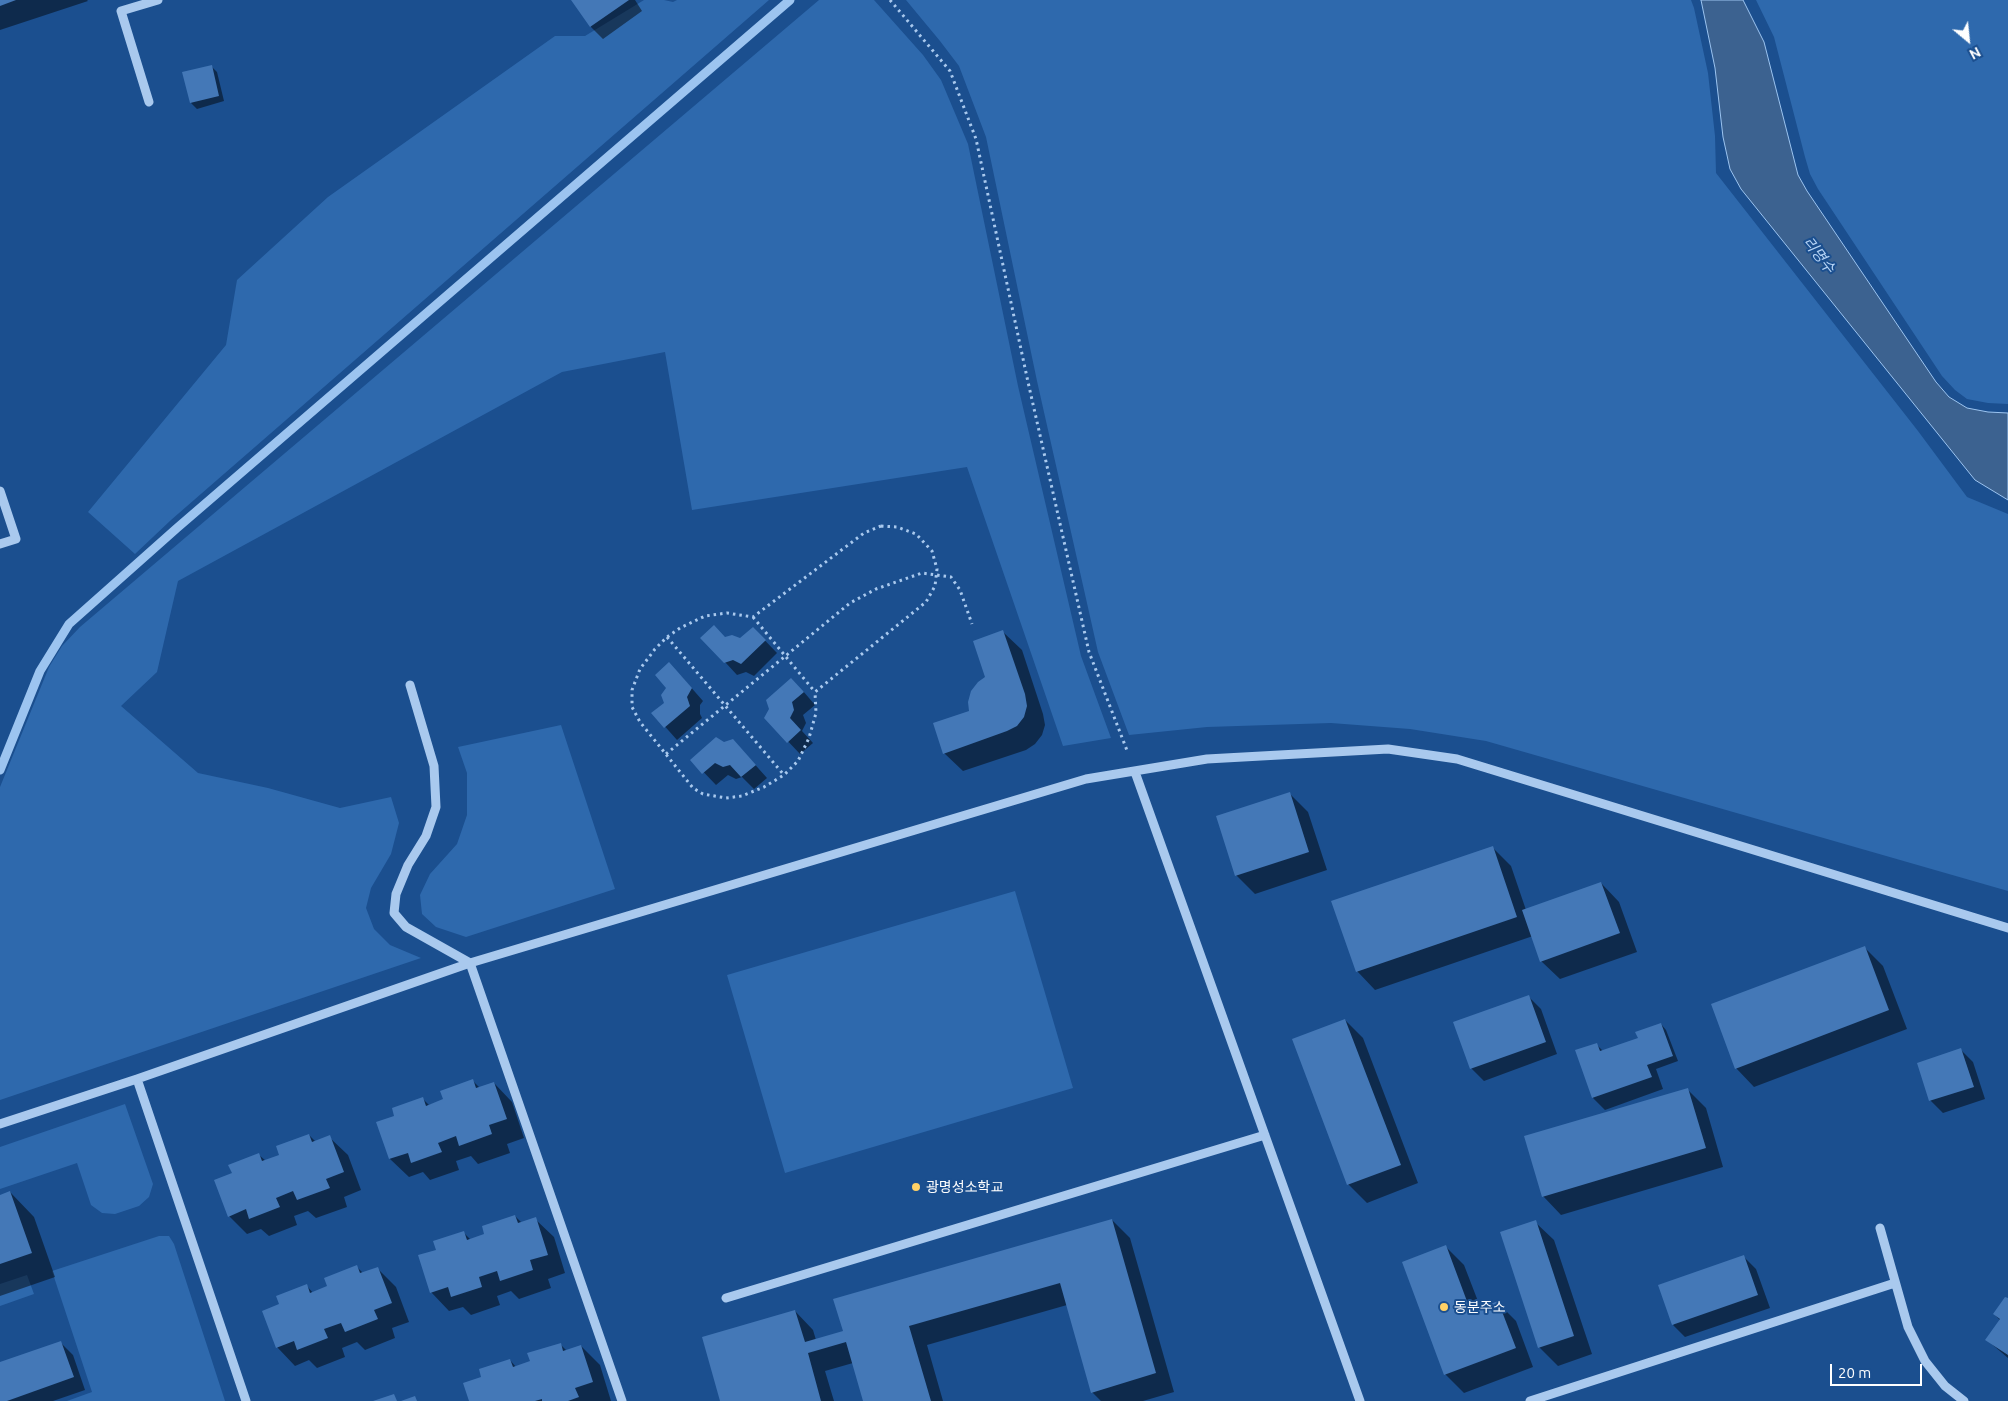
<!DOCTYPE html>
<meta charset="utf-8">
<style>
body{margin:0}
#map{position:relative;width:2008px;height:1401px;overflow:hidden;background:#1b4f8f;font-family:Ubuntu,sans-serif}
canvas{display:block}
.north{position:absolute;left:1943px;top:15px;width:50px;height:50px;-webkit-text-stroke:4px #1b4f8f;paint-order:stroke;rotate:152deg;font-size:14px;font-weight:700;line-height:20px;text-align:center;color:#fff}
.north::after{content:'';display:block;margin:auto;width:18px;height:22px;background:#fff;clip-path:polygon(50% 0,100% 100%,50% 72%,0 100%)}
.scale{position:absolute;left:1830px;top:1364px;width:92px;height:22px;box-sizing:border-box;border:2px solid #fff;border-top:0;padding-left:6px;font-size:15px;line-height:18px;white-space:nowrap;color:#fff;-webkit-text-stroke:4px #1b4f8f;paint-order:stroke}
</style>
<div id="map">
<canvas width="2008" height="1401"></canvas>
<div class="north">N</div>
<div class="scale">20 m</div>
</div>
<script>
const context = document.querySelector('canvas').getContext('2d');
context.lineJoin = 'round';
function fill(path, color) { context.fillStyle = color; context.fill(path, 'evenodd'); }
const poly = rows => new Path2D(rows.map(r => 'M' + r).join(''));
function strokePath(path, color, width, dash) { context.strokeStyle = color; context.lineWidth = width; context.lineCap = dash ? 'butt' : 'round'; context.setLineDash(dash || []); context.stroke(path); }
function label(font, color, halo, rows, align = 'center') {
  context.font = font + ' Ubuntu,"Noto Sans KR",sans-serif'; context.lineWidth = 4; context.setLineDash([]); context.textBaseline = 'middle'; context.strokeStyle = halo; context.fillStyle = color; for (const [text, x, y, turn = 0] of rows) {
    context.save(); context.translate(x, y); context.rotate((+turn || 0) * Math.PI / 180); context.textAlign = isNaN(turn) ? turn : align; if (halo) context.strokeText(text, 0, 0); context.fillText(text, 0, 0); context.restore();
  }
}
const green = poly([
 [644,0,664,0,673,2,677,0,769,0,171,520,135,554,88,512,226,345,237,280,328,197,555,36,585,36],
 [819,0,874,0,923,55,941,80,968,144,1018,386,1081,656,1111,738,1063,746,967,467,692,510,665,352,562,372,178,581,157,672,121,706,198,773,268,788,340,808,391,797,399,823,391,854,371,888,366,908,374,929,390,945,421,958,0,1100,0,787,49,667,62,646,80,627],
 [906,0,1691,0,1694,8,1708,73,1715,136,1716,173,1918,431,1967,497,2008,514,2008,891,1486,741,1410,729,1331,723,1207,727,1129,735,1098,652,1037,381,986,137,959,66,940,41],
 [1756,0,2008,0,2008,404,1988,403,1967,399,1955,390,1942,376,1818,189,1810,174,1805,157,1774,37],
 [561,725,615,889,466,937,436,927,422,914,420,895,430,874,457,844,467,815,467,773,458,747],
 [1015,891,1073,1088,785,1173,727,975],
 [125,1104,153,1184,149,1197,139,1206,115,1214,102,1213,91,1205,77,1163,0,1189,0,1147],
 [159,1236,169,1236,174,1244,225,1401,67,1401,92,1392,52,1271],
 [27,1275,34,1294,0,1306,0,1284]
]);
const water = poly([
 [1701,0,1743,0,1764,42,1798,175,1807,191,1936,382,1949,397,1967,408,1988,412,2008,413,2008,500,1975,480,1741,189,1730,169,1723,137,1715,68,1701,0]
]);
const shadow = poly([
 [0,0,87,0,88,1,0,30],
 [572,0,635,0,642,11,603,39,591,27],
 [211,66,217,72,224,101,197,109,191,103],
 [753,628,777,653,754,676,746,672,737,675,725,662,725,638,741,639],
 [1003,632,1022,650,1043,714,1045,725,1042,735,1035,744,1026,750,963,771,944,753,970,711,987,678],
 [681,676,703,701,700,705,700,714,702,718,677,740,653,713,665,703],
 [803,691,815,705,803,715,806,723,802,731,813,743,800,754,766,718],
 [733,740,767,778,754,789,742,777,736,779,728,775,716,785,692,760],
 [1290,794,1308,812,1327,870,1255,894,1236,875],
 [1492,847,1511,866,1526,910,1601,883,1619,902,1637,952,1560,979,1541,961,1533,936,1375,990,1357,971],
 [1864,947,1883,966,1907,1029,1754,1087,1736,1068],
 [1529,997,1541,1009,1557,1054,1484,1081,1471,1068],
 [1345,1020,1363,1038,1418,1183,1367,1203,1348,1184],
 [1661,1024,1666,1030,1678,1061,1656,1069,1663,1089,1605,1110,1593,1098,1596,1044,1603,1051,1637,1040],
 [1961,1050,1973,1062,1985,1099,1943,1113,1930,1100],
 [473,1081,480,1088,494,1083,512,1102,524,1138,507,1144,510,1153,478,1164,471,1156,456,1161,459,1170,430,1180,423,1172,409,1177,390,1159,378,1123,396,1117,422,1098,429,1105,444,1100],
 [1687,1089,1706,1108,1723,1167,1561,1215,1543,1196],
 [309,1135,316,1142,329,1137,348,1155,361,1190,344,1197,347,1207,316,1218,308,1211,294,1216,297,1225,269,1236,261,1229,247,1234,229,1216,233,1174,259,1155,266,1161,281,1155],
 [10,1192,34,1217,55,1277,0,1296,0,1196],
 [515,1216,522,1223,535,1219,554,1237,565,1273,548,1279,551,1288,519,1299,511,1291,497,1296,500,1305,471,1315,463,1307,449,1311,431,1292,438,1251,464,1233,471,1240,486,1235],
 [1112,1220,1130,1238,1174,1392,1143,1401,1101,1401,1092,1392,1067,1305,927,1345,943,1401,864,1401,853,1363,825,1371,834,1401,722,1401,795,1311,813,1330,816,1340,844,1332],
 [1535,1222,1554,1240,1592,1354,1558,1366,1539,1347],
 [1446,1247,1464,1265,1481,1309,1498,1303,1516,1321,1533,1367,1464,1393,1445,1374],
 [1744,1257,1756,1269,1770,1308,1685,1337,1673,1325],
 [357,1267,363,1273,377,1268,396,1287,409,1322,392,1328,395,1338,365,1350,357,1342,342,1348,345,1357,317,1368,309,1360,295,1366,277,1347,281,1305,307,1286,313,1293,329,1287],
 [2008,1300,2008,1358,1987,1340,2000,1320,1994,1314],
 [60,1342,73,1355,85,1390,53,1401,0,1401,0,1364],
 [560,1344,567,1351,581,1346,600,1365,611,1401,470,1401,483,1378,510,1360,516,1367,531,1362]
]);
const stream = poly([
 [0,770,40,671,69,624,177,528,790,0]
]);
const building = poly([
 [0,0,16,0,0,6],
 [571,0,629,0,590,27],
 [212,65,219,96,190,103,182,72],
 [714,625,725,637,732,635,740,638,753,627,766,640,741,664,733,660,724,663,700,638],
 [1003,630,1025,694,1027,706,1024,717,1017,726,1007,731,943,754,933,723,969,711,968,702,971,691,978,682,985,677,973,641],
 [669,662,692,688,687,697,690,706,664,728,651,713,664,703,661,695,666,688,655,675],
 [791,678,804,692,792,702,794,710,790,718,801,730,787,743,764,718,769,709,766,700],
 [716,737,724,742,733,739,756,765,741,777,730,765,723,767,715,763,702,774,690,760],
 [1290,792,1309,852,1235,876,1216,816],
 [1493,846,1517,917,1356,972,1331,901],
 [1601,882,1620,933,1540,962,1522,910],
 [1865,946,1889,1010,1735,1069,1711,1004],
 [1529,995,1546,1042,1470,1069,1453,1022],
 [1345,1019,1401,1165,1347,1185,1292,1039],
 [1661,1023,1673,1056,1647,1065,1652,1077,1592,1098,1575,1050,1597,1043,1600,1051,1638,1038,1635,1032],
 [1961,1048,1974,1087,1929,1101,1917,1063],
 [473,1079,476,1088,494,1082,507,1119,489,1125,492,1134,459,1146,456,1136,438,1143,442,1152,411,1163,408,1153,389,1159,376,1122,394,1116,392,1108,423,1097,426,1106,443,1099,440,1091],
 [1688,1088,1706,1148,1542,1197,1524,1136],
 [309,1134,312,1142,330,1135,344,1172,326,1179,330,1188,297,1200,293,1191,276,1198,280,1207,249,1219,246,1209,228,1217,214,1180,232,1173,228,1165,259,1153,262,1161,279,1155,276,1146],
 [10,1191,32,1253,0,1264,0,1195],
 [515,1215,518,1223,536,1217,548,1255,530,1260,533,1270,500,1281,497,1271,479,1277,482,1287,451,1297,448,1287,430,1293,418,1255,436,1250,433,1241,464,1231,467,1240,484,1234,482,1226],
 [1112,1219,1156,1373,1091,1393,1060,1283,909,1326,931,1401,863,1401,846,1342,808,1353,821,1401,720,1401,702,1337,795,1310,805,1342,843,1331,833,1299],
 [1536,1220,1574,1336,1538,1348,1500,1232],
 [1446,1245,1471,1312,1498,1301,1516,1348,1444,1375,1402,1262],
 [1744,1255,1758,1295,1672,1325,1658,1285],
 [357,1265,360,1273,378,1267,392,1303,374,1310,378,1319,345,1332,341,1323,324,1329,328,1338,297,1350,294,1341,276,1348,262,1311,279,1304,276,1296,307,1284,310,1293,327,1286,324,1278],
 [2005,1297,2008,1298,2008,1355,1985,1340,2000,1319,1993,1314],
 [61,1341,74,1377,7,1401,0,1401,0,1362],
 [561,1343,563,1351,581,1345,593,1382,575,1388,579,1397,568,1401,542,1401,542,1399,535,1401,469,1401,463,1383,481,1377,479,1369,510,1359,513,1367,530,1361,527,1353],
 [394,1394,397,1401,373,1401],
 [415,1396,417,1401,401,1401]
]);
const path = poly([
 [890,0,950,71,976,139,1028,382,1089,652,1128,753],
 [881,526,897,527,916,534,932,551,937,569,935,586,926,602,815,692,816,713,809,738,798,761,784,775,764,787,742,796,726,798,703,794,693,788,640,722,632,707,632,690,640,669,655,649,667,637,680,628,705,616,727,613,753,617,864,533,881,526],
 [753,617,815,692],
 [667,637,784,775],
 [666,754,850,603,876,589,922,573,951,577,960,590,972,624]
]);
const minor = poly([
 [149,102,121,11,158,0],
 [0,491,16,539,0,544],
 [410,685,434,766,436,807,426,836,408,865,396,894,394,913,406,927,470,963,622,1401],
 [1135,772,1360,1401],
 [137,1079,246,1401],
 [0,1124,137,1079,470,963,1086,779,1207,759,1388,749,1457,759,2008,928],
 [1880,1228,1908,1327,1925,1361,1945,1386,1964,1401],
 [726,1298,1265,1135],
 [1530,1401,1895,1283]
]);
const markers = [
 [916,1187,5,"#ffd166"],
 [1444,1307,5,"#ffd166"]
];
const poiNames = [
 ["광명성소학교",926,1187],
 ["동분주소",1454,1307]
];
const waterNames = [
 ["리명수",1819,255,52]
];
fill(green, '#2e69ad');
fill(water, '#3c6290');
strokePath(water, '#9cc4f0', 1);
fill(shadow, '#0007');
strokePath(stream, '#9cc4f0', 9);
fill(building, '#4478b7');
strokePath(path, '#a9c9ee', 3, [2.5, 4]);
strokePath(minor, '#a9c9ee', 9);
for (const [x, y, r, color] of markers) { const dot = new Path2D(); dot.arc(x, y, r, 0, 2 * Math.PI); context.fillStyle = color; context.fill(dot); strokePath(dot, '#1b4f8f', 2); }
label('14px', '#fff', '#1b4f8f', poiNames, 'left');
label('italic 15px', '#b5d3f5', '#1b4f8f', waterNames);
</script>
